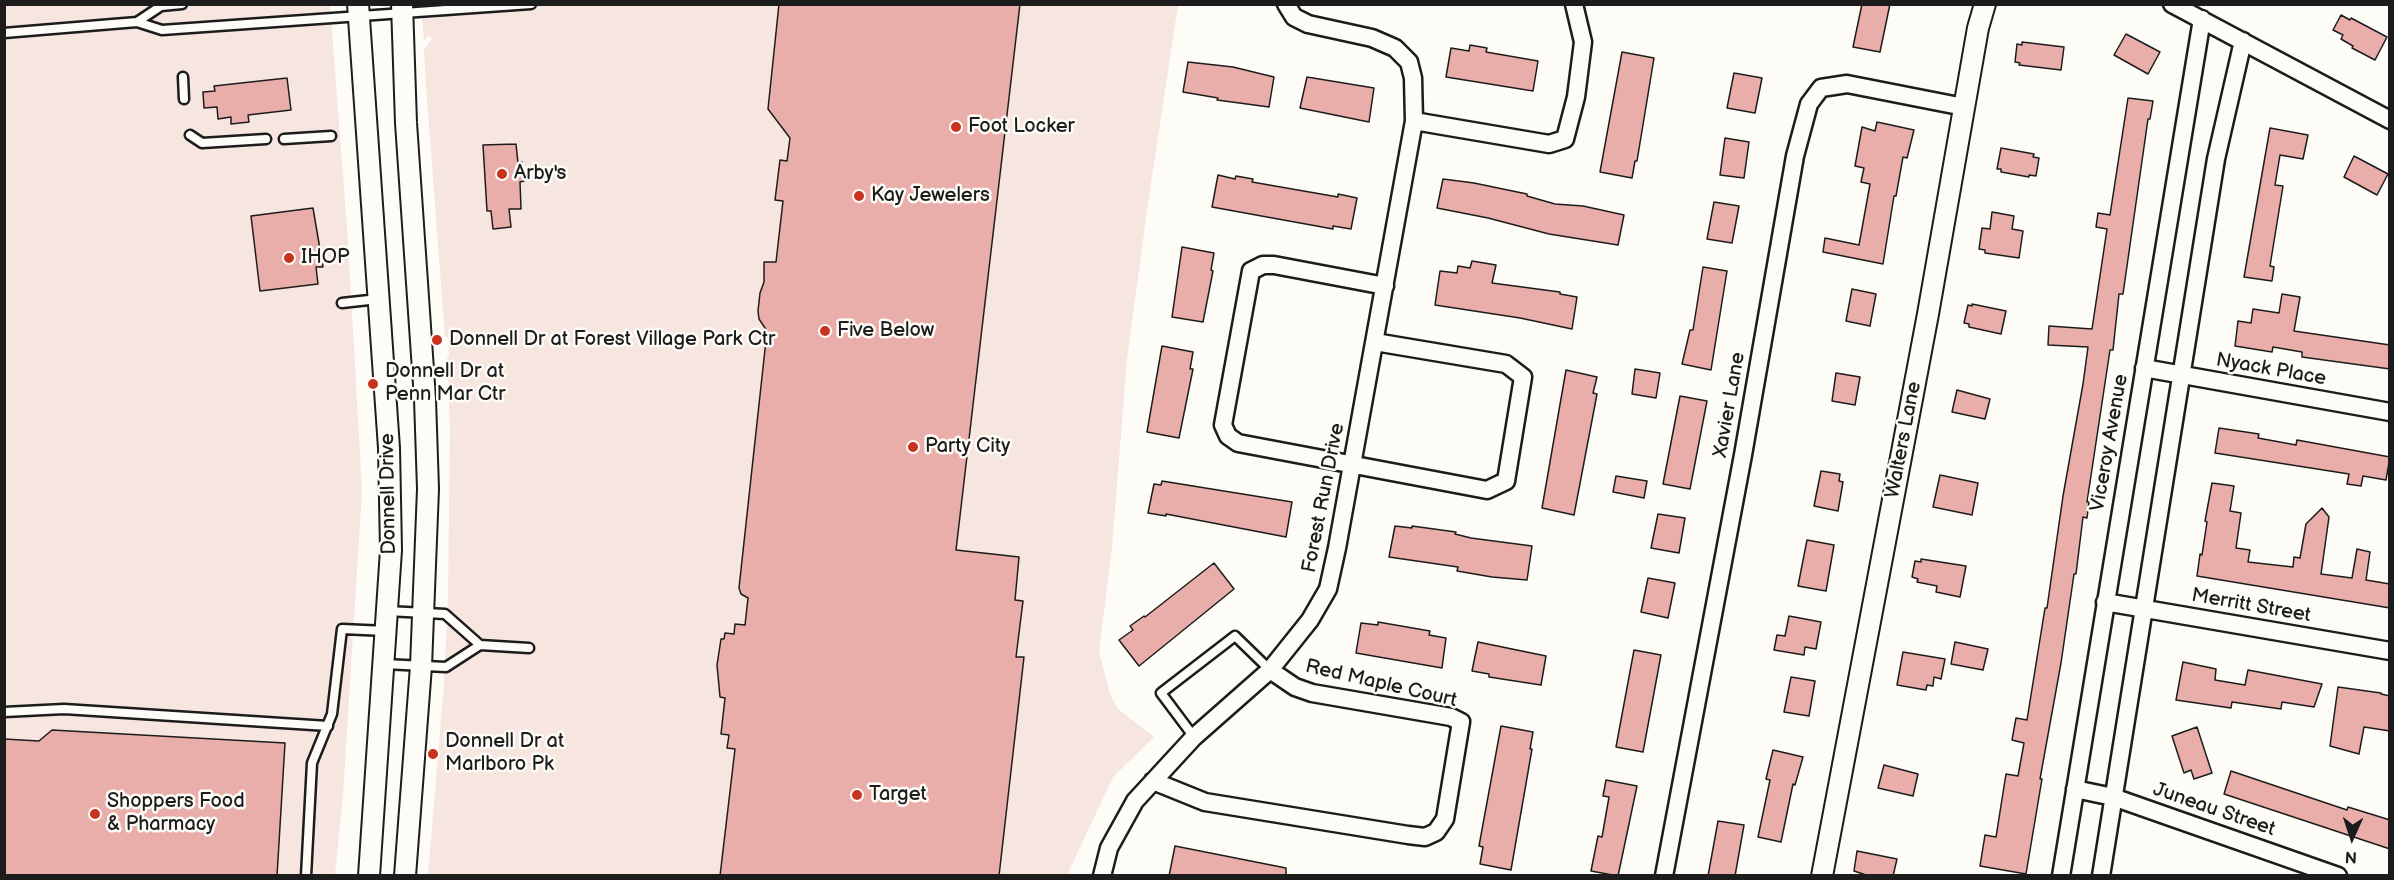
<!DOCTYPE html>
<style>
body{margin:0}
#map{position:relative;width:2394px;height:880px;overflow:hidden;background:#fdfcf7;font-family:"Balsamiq Sans",sans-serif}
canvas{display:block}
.frame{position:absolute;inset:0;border:6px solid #1c1c1c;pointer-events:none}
.north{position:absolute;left:2322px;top:808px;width:60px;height:60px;-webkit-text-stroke:4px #fdfcf7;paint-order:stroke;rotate:183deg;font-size:16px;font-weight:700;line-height:24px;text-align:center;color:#1c1c1c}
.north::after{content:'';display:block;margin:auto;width:21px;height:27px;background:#1c1c1c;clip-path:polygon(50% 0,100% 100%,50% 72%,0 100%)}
</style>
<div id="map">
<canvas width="2394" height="880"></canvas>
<div class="frame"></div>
<div class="north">N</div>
</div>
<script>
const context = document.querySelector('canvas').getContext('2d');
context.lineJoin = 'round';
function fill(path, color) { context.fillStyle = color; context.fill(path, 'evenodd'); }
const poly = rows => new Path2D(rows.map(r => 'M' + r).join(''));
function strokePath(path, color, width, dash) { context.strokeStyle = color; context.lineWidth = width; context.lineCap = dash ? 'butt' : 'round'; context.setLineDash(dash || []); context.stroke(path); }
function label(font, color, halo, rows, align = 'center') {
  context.font = font + ' "Balsamiq Sans",sans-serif'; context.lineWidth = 5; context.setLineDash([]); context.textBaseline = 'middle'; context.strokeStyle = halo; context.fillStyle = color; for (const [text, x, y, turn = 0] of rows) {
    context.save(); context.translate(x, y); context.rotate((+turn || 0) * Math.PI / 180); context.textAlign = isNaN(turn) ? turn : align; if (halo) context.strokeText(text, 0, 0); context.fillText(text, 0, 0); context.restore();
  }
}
const built = poly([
 [5,5,330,5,348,242,362,490,343,794,335,875,5,876],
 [421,5,1178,5,1148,203,1127,359,1112,547,1099,652,1110,694,1118,709,1154,737,1113,777,1068,873,1070,875,428,875,444,684,448,598,450,430,447,357,449,356,448,337,445,337,426,86,424,49,432,39,429,35,424,40]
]);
const building = poly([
 [779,4,1020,4,956,550,1019,557,1015,600,1023,601,1016,657,1024,657,999,876,720,876,735,749,727,748,729,735,721,734,725,698,720,697,717,665,721,639,724,639,725,633,734,634,735,624,745,625,748,598,741,594,739,588,767,331,759,319,758,311,760,293,764,282,764,262,776,262,783,201,775,200,780,160,787,161,790,138,768,109,779,4],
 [1862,4,1890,4,1880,52,1853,47,1862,4],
 [2341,15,2350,20,2351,18,2387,37,2375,60,2352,48,2353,46,2341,39,2343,35,2333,30,2341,15],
 [2126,34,2160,52,2148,74,2114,55,2126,34],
 [2022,42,2064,47,2061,70,2019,65,2020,63,2015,62,2017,44,2022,45,2022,42],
 [1470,45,1487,48,1486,52,1538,61,1533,91,1446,77,1451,48,1469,51,1470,45],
 [1622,52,1654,58,1637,161,1635,161,1632,178,1600,172,1622,52],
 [1188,62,1233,67,1274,77,1269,107,1217,100,1218,98,1183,92,1188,62],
 [1734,73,1762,78,1755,113,1727,108,1734,73],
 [1307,77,1374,88,1369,122,1300,108,1307,77],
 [287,78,291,110,248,115,249,122,231,124,231,117,218,119,217,107,204,108,203,92,215,91,214,86,287,78],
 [2128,98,2153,101,2150,119,2148,119,2123,294,2119,294,2113,350,2110,350,2087,502,2089,502,2087,518,2083,517,2076,574,2074,574,2061,663,2040,779,2042,779,2026,874,1980,866,1985,835,1996,837,2006,774,2018,776,2024,743,2012,740,2016,718,2027,720,2045,608,2047,608,2063,496,2083,384,2088,347,2048,345,2049,326,2092,329,2107,229,2096,227,2098,213,2110,215,2128,98],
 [1877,122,1914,130,1907,158,1903,157,1896,196,1894,196,1883,264,1823,252,1825,238,1859,245,1870,184,1861,182,1864,168,1855,166,1862,127,1875,131,1877,122],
 [2270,128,2308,135,2303,159,2280,155,2275,185,2283,186,2270,266,2274,267,2272,281,2244,277,2270,128],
 [1725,138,1749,142,1744,178,1720,175,1725,138],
 [516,144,518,163,522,162,524,181,520,182,521,209,509,209,511,227,493,229,491,211,487,211,483,145,516,144],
 [2001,148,2034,154,2033,157,2039,158,2036,176,2029,175,2029,177,2001,172,2001,169,1997,169,2001,148],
 [2354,156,2388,174,2377,195,2344,177,2354,156],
 [1218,175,1235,179,1236,176,1253,179,1252,182,1338,197,1338,194,1357,198,1351,229,1333,226,1333,229,1212,207,1218,175],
 [1443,179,1474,183,1527,194,1527,196,1555,204,1583,206,1624,215,1618,245,1549,234,1488,218,1437,208,1443,179],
 [1714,202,1739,206,1732,243,1707,239,1714,202],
 [313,208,323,267,316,267,318,284,260,291,251,216,313,208],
 [1992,212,2014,216,2012,229,2023,231,2019,258,1985,253,1985,250,1979,249,1982,228,1990,229,1992,212],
 [1182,247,1214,253,1211,270,1213,271,1203,322,1172,317,1182,247],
 [1472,261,1496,265,1492,283,1560,292,1560,294,1577,297,1572,329,1520,318,1435,305,1440,271,1457,273,1458,266,1470,268,1472,261],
 [1703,267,1727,271,1711,370,1682,364,1690,330,1693,330,1703,267],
 [1852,289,1876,294,1870,326,1846,321,1852,289],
 [2282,294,2300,297,2294,331,2390,345,2390,369,2302,357,2302,352,2273,347,2272,352,2235,346,2238,321,2251,323,2253,309,2279,313,2282,294],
 [1972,304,2006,311,2001,334,1969,327,1969,324,1964,323,1968,305,1972,306,1972,304],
 [1162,346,1193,352,1190,369,1193,369,1179,438,1147,432,1162,346],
 [1635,369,1660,373,1656,398,1632,394,1635,369],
 [1566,370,1597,377,1593,393,1597,394,1574,515,1542,508,1566,370],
 [1836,373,1860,377,1855,405,1832,401,1836,373],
 [1957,390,1990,399,1985,419,1952,412,1957,390],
 [1680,396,1707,401,1690,489,1663,484,1680,396],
 [2219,428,2259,434,2258,438,2296,445,2297,440,2390,457,2386,480,2363,476,2361,486,2347,484,2349,474,2215,453,2219,428],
 [1821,471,1840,474,1839,481,1843,482,1838,511,1814,506,1821,471],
 [1940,475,1978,483,1972,515,1933,507,1940,475],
 [1616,476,1647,481,1644,498,1613,492,1616,476],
 [1162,481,1292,502,1286,537,1166,514,1166,516,1148,513,1154,484,1161,485,1162,481],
 [2212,483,2234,486,2230,511,2241,513,2236,548,2250,550,2248,562,2293,567,2294,557,2300,558,2306,524,2322,508,2329,517,2321,574,2352,578,2357,549,2370,552,2366,580,2390,584,2390,608,2197,576,2200,554,2202,555,2207,522,2205,521,2212,483],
 [1658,514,1685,518,1679,553,1651,548,1658,514],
 [1395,526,1412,528,1412,526,1456,532,1455,534,1471,538,1532,546,1527,580,1492,577,1457,571,1458,567,1389,557,1395,526],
 [1807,540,1834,545,1826,591,1798,586,1807,540],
 [1921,559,1966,566,1960,597,1936,592,1937,586,1917,582,1918,579,1912,577,1915,561,1921,562,1921,559],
 [1214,563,1234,589,1139,666,1119,640,1133,630,1130,626,1144,616,1145,617,1214,563],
 [1648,578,1675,583,1668,618,1641,612,1648,578],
 [1789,616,1821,622,1816,649,1805,647,1804,655,1774,650,1777,635,1785,636,1789,616],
 [1378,622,1430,631,1429,635,1446,638,1442,668,1356,653,1361,623,1378,625,1378,622],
 [1478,642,1546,656,1541,685,1489,677,1489,674,1472,671,1478,642],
 [1955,642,1988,649,1983,670,1951,664,1955,642],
 [1634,650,1661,655,1643,752,1616,747,1634,650],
 [1903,652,1945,659,1941,679,1934,677,1933,686,1927,685,1926,690,1897,685,1903,652],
 [2183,662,2216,669,2215,680,2245,685,2248,670,2322,684,2314,707,2282,702,2281,709,2232,702,2231,708,2176,700,2183,662],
 [1791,677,1815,681,1809,716,1784,712,1791,677],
 [2338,687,2381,693,2381,694,2390,696,2390,731,2364,727,2359,754,2330,746,2338,687],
 [1501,726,1533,732,1530,749,1532,749,1511,870,1480,864,1483,847,1479,846,1501,726],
 [2197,727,2212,773,2194,779,2191,770,2184,773,2172,736,2197,727],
 [52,730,285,743,277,876,4,876,4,739,39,741,52,730],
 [1773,750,1803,757,1795,785,1793,784,1781,842,1758,837,1770,780,1766,779,1773,750],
 [1884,765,1918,774,1913,796,1878,788,1884,765],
 [2231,771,2347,810,2348,807,2390,820,2390,849,2224,794,2231,771],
 [1606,780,1637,786,1618,876,1591,871,1598,836,1602,837,1609,797,1603,796,1606,780],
 [1718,821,1744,825,1735,876,1708,876,1718,821],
 [1175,846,1286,868,1286,876,1169,876,1175,846],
 [1857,851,1897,859,1893,876,1869,876,1854,871,1857,851]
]);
const service = poly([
 [137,22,161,6,182,4],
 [4,33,137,22,162,30,531,4],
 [183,77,184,99],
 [190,135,202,143,266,139],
 [284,139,331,136],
 [342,303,378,299],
 [387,611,445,614,480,645],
 [384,664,446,667,480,645,529,648],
 [4,712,64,709,328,726],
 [1194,737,1161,693,1235,636,1270,670],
 [306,876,312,763,332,714,342,629,386,631]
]);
const minor = poly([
 [1286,4,1294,17,1308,24,1372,38,1395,48,1409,62,1413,78,1414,121,1549,144,1565,139,1576,97,1583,42,1574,4],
 [2172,4,2390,120],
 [1375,342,1506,364,1523,377,1506,481,1487,490,1238,443,1228,436,1223,425,1251,271,1263,265,1274,265,1385,286],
 [2144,368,2390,412],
 [2105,602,2390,651],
 [1153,781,1205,802,1408,835,1425,837,1436,832,1445,819,1461,722,1451,717,1312,693,1295,687,1270,670],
 [2075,789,2113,797,2338,876],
 [1102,876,1109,848,1135,801,1194,737,1270,670,1310,620,1328,589,1337,548,1414,121],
 [1664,876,1743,455,1795,156,1809,104,1821,88,1847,84,1964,107],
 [2061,876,2202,19],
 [2101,876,2216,159,2243,41]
]);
const tertiary = poly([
 [358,4,389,448,391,550,369,876],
 [402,4,406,123,425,399,428,489,421,666,405,876],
 [1822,876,1928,314,1978,28,1985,4]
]);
const markers = [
 [956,127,6,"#c8321e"],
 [502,174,6,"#c8321e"],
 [859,196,6,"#c8321e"],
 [289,258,6,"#c8321e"],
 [825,331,6,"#c8321e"],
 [437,340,6,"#c8321e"],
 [373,384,6,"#c8321e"],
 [913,447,6,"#c8321e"],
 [433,754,6,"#c8321e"],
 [857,795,6,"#c8321e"],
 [95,814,6,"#c8321e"]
];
const poiNames = [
 ["Foot Locker",968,127],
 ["Arby's",514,174],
 ["Kay Jewelers",871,196],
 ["IHOP",301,258],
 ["Five Below",837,331],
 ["Donnell Dr at Forest Village Park Ctr",449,340],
 ["Donnell Dr at",385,372],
 ["Penn Mar Ctr",385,395],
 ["Party City",925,447],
 ["Donnell Dr at",445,742],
 ["Marlboro Pk",445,765],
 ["Target",869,795],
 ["Shoppers Food",107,802],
 ["& Pharmacy",107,825]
];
const streetNames = [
 ["Nyack Place",2271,370,10],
 ["Xavier Lane",1730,405,-80],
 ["Walters Lane",1904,440,-79],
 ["Viceroy Avenue",2110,443,-80],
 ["Donnell Drive",389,494,-91],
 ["Forest Run Drive",1324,498,-79],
 ["Merritt Street",2251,606,10],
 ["Red Maple Court",1381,684,13],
 ["Juneau Street",2214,810,19]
];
fill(built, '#f7e5e0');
fill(building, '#eaaeaa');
strokePath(building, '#1c1c1c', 1.5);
strokePath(service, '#1c1c1c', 13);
strokePath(minor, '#1c1c1c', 21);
strokePath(tertiary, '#1c1c1c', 24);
strokePath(service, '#fdfcf7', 8);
strokePath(minor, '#fdfcf7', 16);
strokePath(tertiary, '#fdfcf7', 20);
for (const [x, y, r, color] of markers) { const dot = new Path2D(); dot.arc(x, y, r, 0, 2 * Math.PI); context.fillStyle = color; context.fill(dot); strokePath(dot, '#fdfcf7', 2); }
label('20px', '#1c1c1c', '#fdfcf7', poiNames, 'left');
label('20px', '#1c1c1c', '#fdfcf7', streetNames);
</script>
